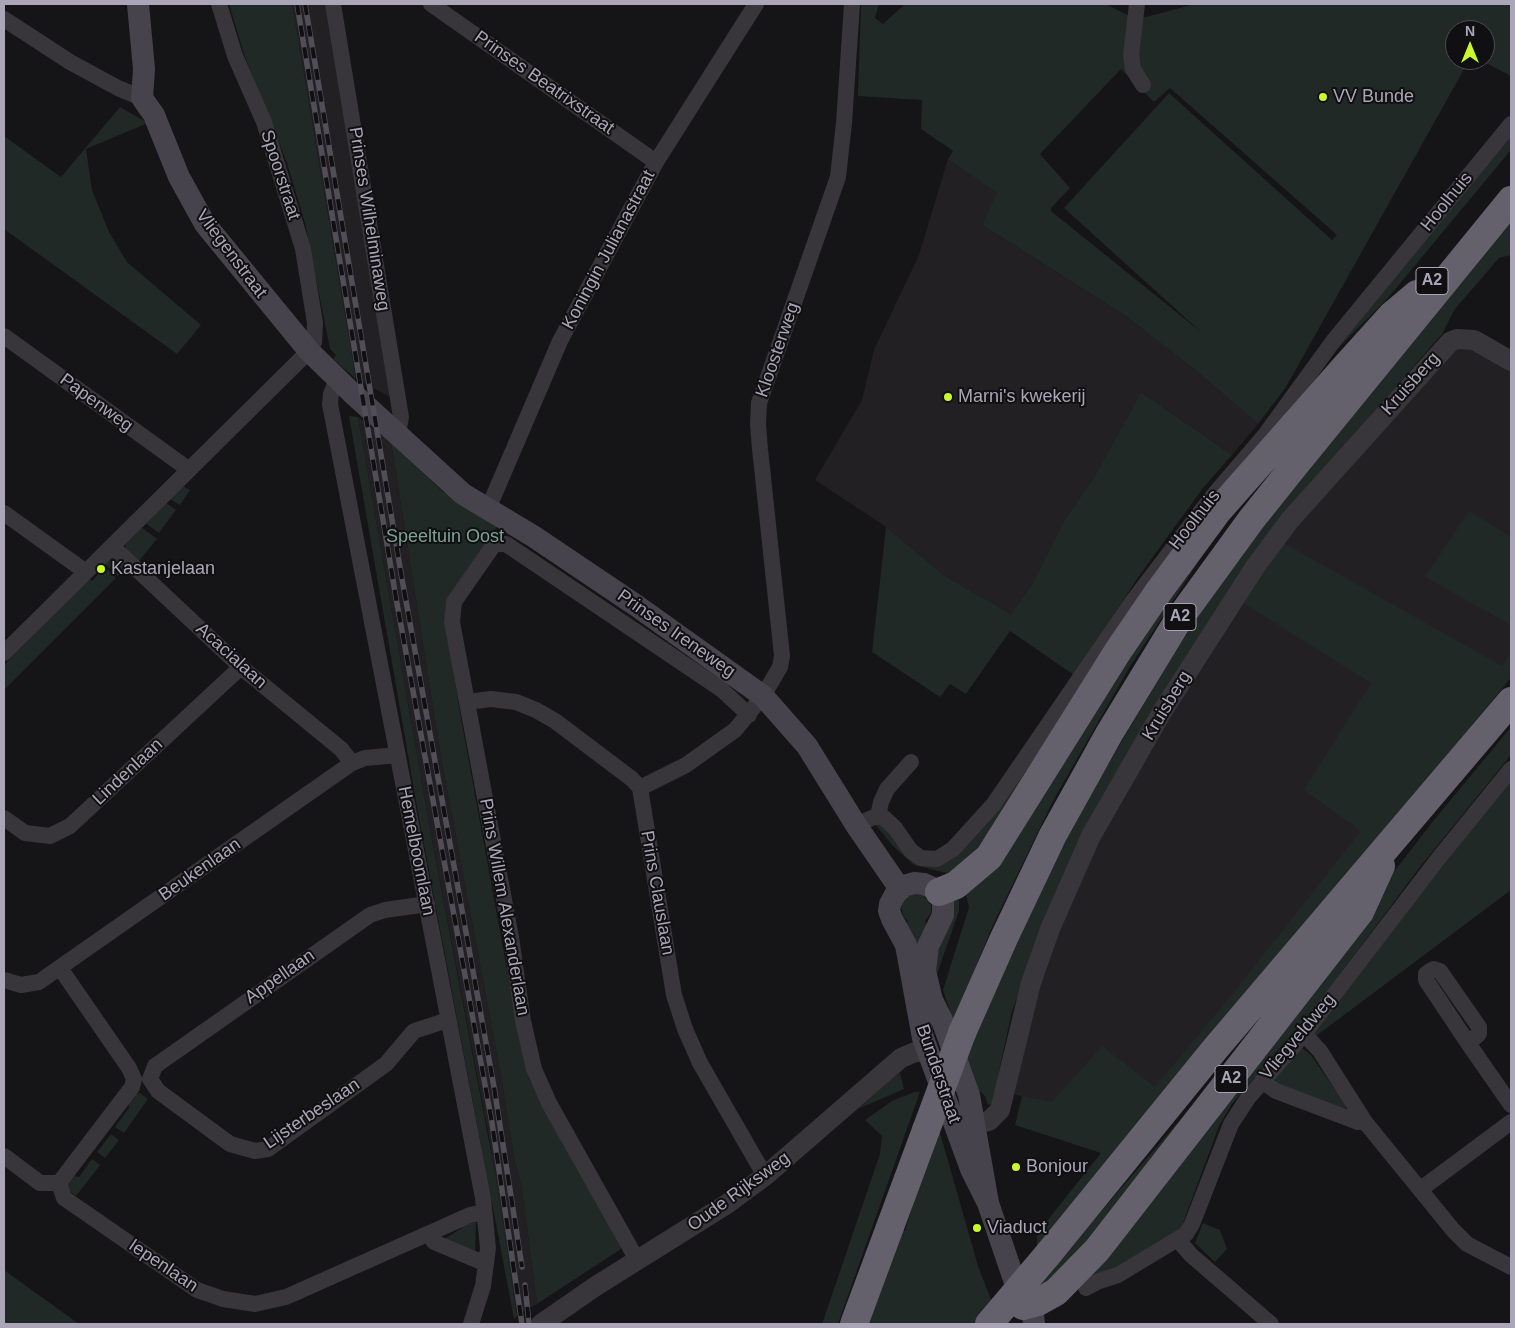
<!DOCTYPE html>
<style>
body{margin:0}
#map{position:relative;width:1515px;height:1328px;overflow:hidden;background:#151416;font-family:Helvetica,sans-serif}
canvas{display:block}
.frame{position:absolute;inset:0;border:5px solid #aaa6b7;pointer-events:none}
.north{position:absolute;left:1445px;top:20px;width:50px;height:50px;box-sizing:border-box;background:#100f11;border:1px solid #4e4b53;border-radius:50%;rotate:0deg;font-size:14px;font-weight:700;line-height:20px;text-align:center;color:#aaa6b7}
.north::after{content:'';display:block;margin:auto;width:18px;height:22px;background:#caf92a;clip-path:polygon(50% 0,100% 100%,50% 72%,0 100%)}
</style>
<div id="map">
<canvas width="1515" height="1328"></canvas>
<div class="frame"></div>
<div class="north">N</div>
</div>
<script>
const context = document.querySelector('canvas').getContext('2d');
context.lineJoin = 'round';
function fill(path, color) { context.fillStyle = color; context.fill(path, 'evenodd'); }
const poly = rows => new Path2D(rows.map(r => 'M' + r).join(''));
function strokePath(path, color, width, dash) { context.strokeStyle = color; context.lineWidth = width; context.lineCap = dash ? 'butt' : 'round'; context.setLineDash(dash || []); context.stroke(path); }
function label(font, color, halo, rows, align = 'center') {
  context.font = font + ' Helvetica,sans-serif'; context.lineWidth = 4; context.setLineDash([]); context.textBaseline = 'middle'; context.strokeStyle = halo; context.fillStyle = color; for (const [text, x, y, turn = 0] of rows) {
    context.save(); context.translate(x, y); context.rotate((+turn || 0) * Math.PI / 180); context.textAlign = isNaN(turn) ? turn : align; if (halo) context.strokeText(text, 0, 0); context.fillText(text, 0, 0); context.restore();
  }
}
const built = poly([
 [292,4,328,4,392,398,356,379],
 [948,159,998,193,982,225,1123,314,1194,369,1258,424,1232,455,1141,392,1093,479,1065,519,1032,584,1011,614,945,576,886,527,815,480,862,400,874,350,919,255],
 [1463,345,1511,365,1511,678,1382,838,1158,1099,1073,1111,1013,1094,1036,984,1119,798,1291,528,1449,352],
 [358,417,391,442,441,757,502,1081,515,1162,522,1189,537,1304,517,1316,489,1137,429,824]
]);
const green = poly([
 [229,4,292,4,356,379,333,359,336,355,330,349,305,223,287,163,245,57],
 [861,4,879,4,875,18,883,24,905,4,1106,4,1127,15,1146,17,1195,4,1511,4,1511,76,1488,64,1467,64,1286,387,1258,424,1194,369,1123,314,982,225,997,193,948,159,953,151,921,129,922,100,858,96],
 [1455,30,1485,30,1485,60,1455,60],
 [1121,69,1154,102,1170,88,1337,235,1332,240,1169,93,1064,208,1201,332,1051,211,1052,207,1070,188,1040,154],
 [120,107,148,123,86,149,92,190,109,232,127,262,201,325,177,354,4,229,4,136,61,177],
 [1511,130,1511,150,1387,299,1321,365],
 [1511,215,1511,255,1499,258,1455,309,1442,334,1296,501,1043,932,1012,1011,998,1076,1001,1080,995,1103,988,1105,985,1096,976,1088,966,1058,1017,940,1069,835,1096,785,1174,653,1245,546],
 [1141,392,1232,455,1203,488,1139,576,1074,675,1010,631,966,694,950,684,940,697,872,652,886,527,945,576,1011,614,1032,584,1065,519,1093,479],
 [349,416,358,417,429,824,497,1184,517,1316,514,1319,419,818],
 [391,442,442,491,498,525,446,605,445,612,459,707,518,1030,529,1079,612,1228,621,1249,537,1304,522,1189,515,1162,502,1081,441,757],
 [181,485,190,490,180,505,169,499],
 [165,502,176,510,159,533,145,523],
 [1469,511,1511,537,1511,625,1425,577],
 [141,527,157,539,138,562,126,550,125,542],
 [1216,535,1131,665,1054,799,992,927,954,1022,943,990,969,907,963,884,1096,694],
 [1282,542,1502,666,1511,652,1511,677,1037,1253,1037,1235,1043,1226,1101,1153,1015,1125,1022,1096,1052,1102,1102,1046,1155,1087,1235,991,1361,831,1304,790,1371,683,1240,601],
 [109,557,118,557,128,567,118,576,105,564],
 [105,567,116,578,4,690,4,665,89,578,92,581],
 [1511,727,1511,755,1420,867,1317,1005,1231,1105,1219,1126,1179,1234,1105,1274,1077,1281,1434,820],
 [1051,741,987,839,951,874,914,865,893,846,874,823,880,822,922,864,1000,802],
 [1511,778,1511,890,1316,1036,1313,1032],
 [912,894,923,895,931,905,931,913,925,921,928,926,919,955,906,926,908,921,904,917,901,908,904,899],
 [947,895,959,899,959,911,936,977,931,984],
 [1259,1034,1045,1292,1042,1280,1228,1064],
 [1302,1048,1311,1055,1345,1104,1346,1109,1279,1085,1274,1078],
 [900,1073,904,1089,858,1109,895,1076],
 [914,1092,920,1092,838,1324,822,1324,880,1154,882,1136,865,1120,892,1101],
 [140,1093,148,1099,124,1133,115,1127,129,1108,128,1102,134,1094],
 [939,1129,978,1266,992,1302,975,1324,865,1324,899,1230,905,1231,923,1171],
 [111,1134,119,1140,105,1158,97,1152],
 [92,1159,100,1165,76,1196,68,1190,67,1185,73,1176,79,1177],
 [476,1222,475,1253,443,1240,468,1224],
 [1203,1223,1220,1230,1227,1249,1215,1262,1195,1243],
 [4,1270,79,1324,4,1324]
]);
const minor = poly([
 [333,4,401,417,398,434],
 [431,4,656,162],
 [1137,4,1131,55,1133,69,1143,85],
 [4,19,70,62,118,88,142,98],
 [4,336,188,469],
 [337,380,331,394,330,404,483,1198,488,1248,483,1286,471,1324],
 [488,509,560,341,656,162,756,4],
 [4,513,86,572],
 [113,547,241,667,341,749,352,763],
 [4,653,309,351,314,342,315,323,303,249,264,122,235,56,219,4],
 [467,702,491,699,516,702,536,710,555,721,632,779,640,788,674,995,685,1029,700,1063,765,1176],
 [640,788,686,765,735,730,763,696,780,667,782,656,760,449,758,424,759,403,838,177,844,123,852,4],
 [878,816,881,802,887,789,911,762],
 [4,818,25,833,50,836,70,826,241,667],
 [856,825,874,817,883,817,895,828,911,851,921,858,937,859,953,849,993,805,1132,602,1212,497,1265,435,1334,340,1511,124],
 [4,980,21,985,39,982,352,763,365,758,398,755],
 [1304,1034,1320,1051,1365,1122,1453,1230,1467,1244,1511,1267],
 [1468,1043,1479,1034,1479,1027,1440,971,1434,969,1430,971,1426,974,1426,980,1468,1043,1511,1105],
 [150,1079,158,1091,230,1144,255,1151,268,1149,386,1064,414,1031,448,1020],
 [150,1079,155,1066,370,915,385,910,427,904],
 [1262,1081,1276,1091,1358,1122,1365,1122],
 [4,1156,40,1183,59,1183,64,1198,197,1290,223,1299,255,1304,286,1297,470,1215,484,1212],
 [59,1183,132,1087,134,1079,129,1068,60,968],
 [1421,1189,1511,1122],
 [429,1234,434,1242,486,1264],
 [1178,1240,1191,1255,1271,1324],
 [639,1259,632,1251,549,1103,534,1069,523,1021,511,937,452,622,454,602,493,546,496,544,506,544,721,689,749,715],
 [1086,1288,1099,1281,1118,1275,1186,1234,1192,1224,1231,1124,1248,1098,1304,1034,1438,859,1511,769]
]);
const tertiary = poly([
 [975,1124,989,1121,1000,1110,1031,983,1050,929,1091,836,1162,712,1255,567,1290,520,1450,342,1457,339,1474,340,1511,361],
 [541,1324,596,1286,727,1204,765,1176,901,1058,915,1052,927,1052]
]);
const secondary = poly([
 [138,4,144,69,142,98,154,115,179,177,205,224,309,351,351,392,463,494,533,536,637,606,763,696,807,746,856,825,900,889],
 [988,1203,969,1095,942,1020,932,1000,925,971,928,946,943,915,943,901,935,889,924,884,914,883,904,886,896,893,890,904,889,911,892,919,906,945,923,1038,971,1169,988,1203,1023,1306,1033,1315,1034,1324]
]);
const motorway = poly([
 [939,892,956,885,989,857,1118,651,1159,591,1218,511,1345,367,1392,315,1417,294],
 [962,1033,1004,938,1053,835,1109,734,1179,619,1251,520,1295,465,1511,200],
 [1049,1253,1215,1049,1511,701],
 [1023,1306,1038,1302,1056,1292,1097,1250,1360,912,1381,866],
 [854,1324,926,1130]
]);
const rail = poly([
 [297,4,396,598,492,1123,522,1324],
 [305,4,402,579,494,1087,522,1267],
 [525,1285,529,1324]
]);
const motorwayBridge = poly([
 [926,1130,962,1033],
 [989,1324,1049,1253]
]);
const markers = [
 [1323,97,5,"#caf92a"],
 [948,397,5,"#caf92a"],
 [101,569,5,"#caf92a"],
 [1016,1167,5,"#caf92a"],
 [977,1228,5,"#caf92a"]
];
const shields = [
 [1432,281,32],
 [1180,617,32],
 [1231,1079,32]
];
const shieldNames = [
 ["A2",1432,281],
 ["A2",1180,617],
 ["A2",1231,1079]
];
const streetNames = [
 ["Prinses Beatrixstraat",544,83,35],
 ["Spoorstraat",280,175,72],
 ["Hoolhuis",1447,202,-51],
 ["Prinses Wilhelminaweg",369,219,81],
 ["Koningin Julianastraat",609,250,-62],
 ["Vliegenstraat",231,254,53],
 ["Kloosterweg",778,350,-71],
 ["Kruisberg",1411,384,-48],
 ["Papenweg",96,403,36],
 ["Hoolhuis",1195,520,-52],
 ["Prinses Ireneweg",676,634,35],
 ["Acacialaan",231,656,42],
 ["Kruisberg",1167,706,-59],
 ["Lindenlaan",128,772,-43],
 ["Hemelboomlaan",416,851,79],
 ["Beukenlaan",200,870,-35],
 ["Prins Clauslaan",657,893,80],
 ["Prins Willem Alexanderlaan",504,907,80],
 ["Appellaan",280,977,-35],
 ["Vliegveldweg",1298,1037,-50],
 ["Bunderstraat",938,1074,71],
 ["Lijsterbeslaan",312,1114,-34],
 ["Oude Rijksweg",739,1192,-36],
 ["Iepenlaan",163,1266,34]
];
const poiNames = [
 ["VV Bunde",1333,97],
 ["Marni's kwekerij",958,397],
 ["Kastanjelaan",111,569],
 ["Bonjour",1026,1167],
 ["Viaduct",987,1228]
];
const parkNames = [
 ["Speeltuin Oost",445,537]
];
fill(built, '#222023');
fill(green, '#202926');
strokePath(minor, '#38353b', 16);
strokePath(tertiary, '#38353b', 20);
strokePath(secondary, '#46434c', 22);
strokePath(motorway, '#64616d', 28);
strokePath(rail, '#514e57', 5.5);
strokePath(rail, '#100f11', 4, [11]);
strokePath(motorwayBridge, '#64616d', 28);
for (const [x, y, r, color] of markers) { const dot = new Path2D(); dot.arc(x, y, r, 0, 2 * Math.PI); context.fillStyle = color; context.fill(dot); strokePath(dot, '#100f11', 2); }
for (const [x, y, w] of shields) { const box = new Path2D(); box.roundRect(x - w / 2, y - 13.5, w, 27, 4); context.fillStyle = '#100f11'; context.fill(box); strokePath(box, '#aaa6b7', 1); }
label('bold 16px', '#aaa6b7', null, shieldNames);
label('18px', '#aaa6b7', '#100f11', streetNames);
label('18px', '#aaa6b7', '#100f11', poiNames, 'left');
label('18px', '#7ca394', '#100f11', parkNames);
</script>
